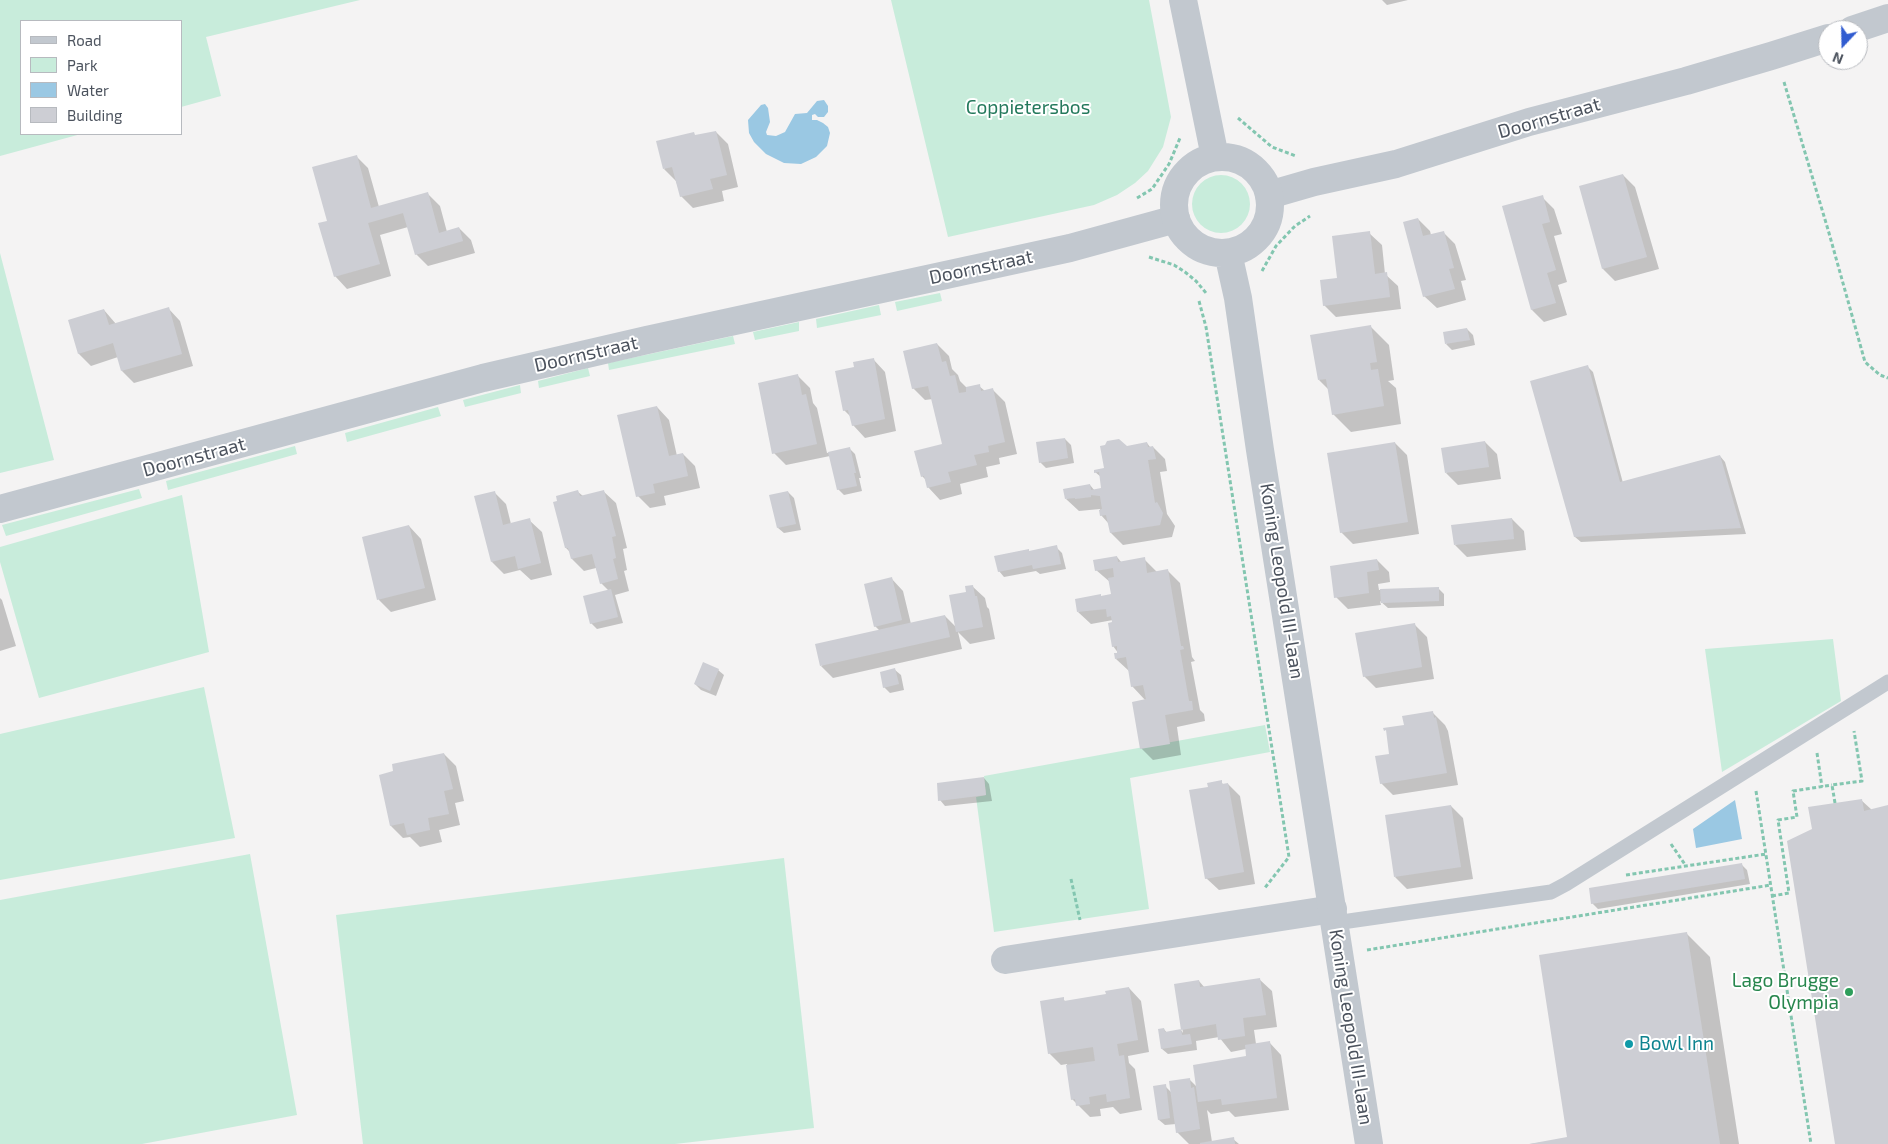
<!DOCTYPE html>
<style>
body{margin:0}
#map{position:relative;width:1888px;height:1144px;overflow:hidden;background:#f4f3f3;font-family:"Exo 2",sans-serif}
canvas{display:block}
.legend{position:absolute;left:20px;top:20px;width:162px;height:115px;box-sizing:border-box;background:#fff;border:1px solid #b7babf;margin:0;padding:6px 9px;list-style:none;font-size:15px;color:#4c535e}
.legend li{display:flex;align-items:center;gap:10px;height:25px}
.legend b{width:25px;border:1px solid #b7babf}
.north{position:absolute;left:1818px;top:20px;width:50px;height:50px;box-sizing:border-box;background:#fff;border:1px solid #b7babf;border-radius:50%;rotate:201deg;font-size:14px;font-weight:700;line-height:20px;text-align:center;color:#4c535e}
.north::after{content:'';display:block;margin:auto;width:18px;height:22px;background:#315cd0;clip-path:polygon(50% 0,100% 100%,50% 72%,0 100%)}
</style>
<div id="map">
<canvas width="1888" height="1144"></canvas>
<ul class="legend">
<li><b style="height:6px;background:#c2c8cf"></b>Road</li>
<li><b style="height:14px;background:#c8ecdb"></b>Park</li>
<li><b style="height:14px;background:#9ac8e3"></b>Water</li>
<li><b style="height:14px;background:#cdced4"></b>Building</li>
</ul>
<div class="north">N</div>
</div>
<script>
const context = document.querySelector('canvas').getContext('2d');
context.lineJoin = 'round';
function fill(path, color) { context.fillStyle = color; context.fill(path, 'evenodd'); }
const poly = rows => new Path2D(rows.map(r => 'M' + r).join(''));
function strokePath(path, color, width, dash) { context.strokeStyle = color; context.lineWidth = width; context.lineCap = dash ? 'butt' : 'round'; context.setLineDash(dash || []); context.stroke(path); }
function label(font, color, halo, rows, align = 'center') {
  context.font = font + ' "Exo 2",sans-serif'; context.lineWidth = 4; context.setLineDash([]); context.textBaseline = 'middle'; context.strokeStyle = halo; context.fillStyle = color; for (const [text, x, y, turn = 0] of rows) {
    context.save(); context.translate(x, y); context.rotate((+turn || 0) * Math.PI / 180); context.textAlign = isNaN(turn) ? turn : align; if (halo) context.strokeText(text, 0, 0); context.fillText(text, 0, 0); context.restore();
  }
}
const green = poly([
 [0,0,360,0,206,37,221,96,181,107,181,21,21,21,21,134,81,134,0,156],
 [891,0,1149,0,1171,117,1163,147,1148,171,1135,183,1117,195,1094,205,948,237],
 '1192 204a29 29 0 1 1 58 0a29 29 0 1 1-58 0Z',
 [0,253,54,460,0,473],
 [940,293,942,301,897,311,895,302],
 [879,305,881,315,817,328,816,319],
 [799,322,799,331,755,340,753,332],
 [733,336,735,344,609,370,608,363],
 [588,368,590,376,539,388,538,381],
 [520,385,521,393,465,407,463,400],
 [438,407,441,416,347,442,345,433],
 [295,446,297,454,168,490,166,481],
 [139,489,142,498,6,536,2,525],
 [182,495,209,652,39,698,0,562,0,547],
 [1833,639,1841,701,1722,772,1705,649],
 [204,687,235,838,0,880,0,734],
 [1265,725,1270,752,1130,778,1149,909,994,932,976,797,986,795,984,776],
 [250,854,297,1115,142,1144,0,1144,0,900],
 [784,858,814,1128,675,1144,363,1144,336,915]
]);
const water = poly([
 [824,100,828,106,828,112,824,117,818,117,815,114,812,115,812,120,817,120,823,123,828,127,830,133,827,146,816,157,801,164,784,163,766,154,754,142,749,133,748,120,761,105,765,104,768,108,770,122,766,132,767,135,776,136,785,132,795,114,807,113,817,101],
 [1735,800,1742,839,1696,848,1693,829]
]);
const shadow = poly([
 [1382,0,1408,0,1387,5],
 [716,132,728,144,738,187,722,191,724,201,693,208,681,196,676,181,664,169,696,136],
 [356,156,368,168,379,207,428,194,440,206,447,232,459,228,471,240,475,253,428,266,416,254,408,227,380,235,391,276,347,289,335,276,328,222],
 [1623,175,1635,187,1659,269,1615,281,1603,269,1581,187],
 [1542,197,1554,209,1562,234,1554,236,1567,282,1558,285,1567,315,1544,322,1532,310],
 [1418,219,1430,231,1431,235,1443,232,1455,244,1466,280,1461,281,1466,300,1437,308,1424,296],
 [1369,233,1382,245,1385,274,1398,286,1401,309,1336,317,1324,305,1338,279],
 [168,308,180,321,193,366,134,383,122,371,118,357,91,366,79,354,69,321,104,310,116,324],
 [1371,327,1389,345,1394,380,1388,381,1396,388,1401,424,1351,432,1333,414,1329,390,1319,380],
 [1467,329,1473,335,1475,345,1452,350,1446,344],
 [937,344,949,356,952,369,958,375,960,381,967,388,979,386,985,391,993,390,1005,402,1017,454,999,458,1000,464,986,467,988,477,960,484,962,494,940,500,928,487,927,481,922,476,944,445,933,399,925,400,913,388],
 [873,359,885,372,896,431,865,438,853,425,851,417,844,410,855,368],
 [1587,366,1593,372,1623,483,1720,456,1725,462,1746,534,1581,542,1575,537],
 [798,376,810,388,813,403,817,408,827,453,849,448,855,454,861,478,859,478,862,491,844,495,838,489,830,456,786,465,774,453],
 [657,407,669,420,677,456,683,454,695,466,700,488,664,496,666,505,650,508,638,496],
 [1065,439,1071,445,1074,463,1046,468,1040,462],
 [1485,442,1497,454,1501,479,1458,485,1446,473],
 [1147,443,1150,447,1153,447,1165,459,1167,471,1160,472,1167,514,1175,526,1172,537,1123,545,1111,533,1109,524,1101,515,1100,509,1079,511,1066,499,1090,485,1095,491,1103,489,1101,477,1095,472,1105,469,1127,447],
 [1395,443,1407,455,1419,534,1353,544,1341,532],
 [603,491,616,503,627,548,623,549,627,570,624,571,629,591,615,595,623,623,597,629,591,623,609,591,601,583,596,568,584,571,572,559,570,552,566,548,578,492,583,496],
 [494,492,506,504,511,524,529,520,542,532,552,575,531,580,520,570,504,574,492,562],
 [788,492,794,498,801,530,784,533,778,528],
 [1512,519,1524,531,1526,550,1467,557,1455,545],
 [409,526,421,539,436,600,391,612,379,600,364,537],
 [1056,547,1062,553,1066,569,1040,574,1036,571,1004,577,999,571,1028,550,1030,552],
 [1117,557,1122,563,1144,559,1157,572,1168,571,1180,583,1192,657,1195,661,1191,662,1200,710,1204,714,1205,721,1177,727,1181,755,1153,760,1141,748,1146,701,1132,686,1129,671,1116,659,1119,654,1113,646,1113,620,1091,624,1078,612,1102,597,1112,595,1110,582,1096,570],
 [1377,560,1389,572,1390,582,1378,584,1379,590,1438,588,1444,594,1444,606,1388,608,1380,601,1381,605,1348,609,1336,597],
 [891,578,903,591,911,624,945,616,957,628,967,593,972,586,985,598,987,607,989,609,995,639,970,644,958,632,962,649,833,678,821,666,880,631,875,626],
 [0,598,2,600,16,646,0,651],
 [1415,625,1427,637,1434,679,1376,688,1364,676],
 [718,670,724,675,716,696,701,690,695,684],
 [895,670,901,675,904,690,890,693,884,687],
 [1433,713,1445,725,1448,731,1458,785,1393,795,1381,783,1391,755,1405,726],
 [444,754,456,766,464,801,455,803,460,825,439,830,442,842,420,847,410,837,403,838,391,826,380,776],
 [984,778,989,784,992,801,945,806,940,800],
 [1221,782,1224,785,1228,784,1240,796,1255,884,1219,890,1206,878,1210,788],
 [1861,800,1872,810,1888,807,1888,1144,1836,1144,1813,830],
 [1451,806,1463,818,1473,879,1407,889,1395,877],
 [1742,865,1747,870,1750,884,1598,909,1592,903],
 [1686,933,1710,957,1739,1144,1530,1144,1570,1138],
 [1259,979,1272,991,1277,1027,1254,1030,1256,1044,1269,1042,1281,1055,1289,1110,1235,1117,1229,1111,1211,1114,1207,1110,1212,1142,1233,1139,1239,1144,1189,1144,1177,1132,1176,1124,1165,1125,1159,1120,1165,1086,1171,1092,1189,1079,1197,1087,1248,1057,1246,1049,1231,1052,1219,1037,1196,1041,1197,1050,1168,1054,1162,1049,1164,1029,1167,1033,1181,1030,1183,1033,1176,985,1199,981,1205,988],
 [1129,988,1141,1001,1149,1052,1128,1056,1129,1063,1135,1069,1142,1110,1120,1114,1113,1107,1100,1109,1101,1116,1090,1117,1072,1099,1067,1064,1061,1065,1049,1053,1063,999,1066,1002,1107,995]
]);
const building = poly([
 [716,131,727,175,710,179,713,189,680,197,672,167,663,169,656,141,694,132,695,135],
 [357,155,371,208,428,192,439,233,459,227,463,241,415,255,403,213,368,223,380,264,334,277,318,223,327,221,312,167],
 [1623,174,1647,257,1602,269,1579,186],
 [1543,195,1550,222,1542,224,1556,270,1547,273,1556,303,1531,310,1502,206],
 [1418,218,1423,236,1444,231,1454,268,1449,269,1455,289,1423,297,1403,222],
 [1370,231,1375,274,1387,272,1390,297,1323,306,1320,280,1337,278,1332,236],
 [169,307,182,354,121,371,113,343,78,354,68,320,104,309,109,325],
 [1371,325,1377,362,1370,363,1371,370,1378,369,1384,406,1332,415,1326,379,1318,380,1310,335],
 [1467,328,1470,340,1445,344,1443,332],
 [937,343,942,362,946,361,950,376,955,375,959,393,966,392,966,387,980,384,981,391,993,388,1005,442,988,446,989,452,974,455,977,465,948,472,951,482,927,488,924,476,921,477,914,451,942,444,928,386,912,389,903,351],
 [874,358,885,419,852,426,848,410,843,411,835,371,854,367,853,362],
 [1588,365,1620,482,1720,455,1741,528,1574,537,1530,381],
 [798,374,802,395,806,394,817,444,772,454,758,383],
 [657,406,669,456,683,453,688,476,653,484,655,493,636,497,617,415],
 [1065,438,1068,458,1039,463,1036,442],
 [1119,439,1127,446,1147,442,1148,447,1153,446,1156,459,1148,460,1155,503,1157,502,1163,513,1160,525,1110,533,1106,515,1100,516,1099,510,1102,509,1100,496,1091,495,1091,497,1075,499,1075,498,1065,499,1063,489,1090,484,1091,490,1101,488,1099,472,1094,473,1094,470,1104,468,1100,446,1105,445,1107,441],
 [1485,441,1489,467,1445,473,1441,448],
 [1395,442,1408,522,1340,533,1327,453],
 [850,447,856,473,854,473,857,486,837,490,828,452],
 [578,490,580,496,604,490,616,536,612,537,616,558,613,559,618,579,600,584,592,554,571,559,568,548,565,548,553,502,557,501,556,496],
 [495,491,503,525,530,518,541,563,518,569,515,556,491,562,474,496],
 [788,491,796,524,777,528,769,495],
 [1512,518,1514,539,1454,545,1451,525],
 [409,525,425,588,377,600,362,537],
 [1057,545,1061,564,1033,569,1032,565,998,572,994,556,1029,549,1029,551],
 [1117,556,1118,562,1145,557,1147,573,1168,569,1181,646,1183,646,1184,649,1180,650,1189,701,1192,701,1193,710,1165,715,1170,744,1140,749,1132,702,1146,699,1143,685,1131,687,1126,657,1115,659,1114,653,1117,653,1117,646,1112,647,1108,623,1112,622,1111,616,1107,617,1106,609,1077,612,1075,599,1101,594,1101,596,1111,594,1108,578,1114,577,1113,568,1095,571,1093,560],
 [1377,559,1379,570,1367,572,1369,593,1334,598,1330,566],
 [892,577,902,620,874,627,864,584],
 [973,585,975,596,977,596,983,627,956,632,949,595,966,592,965,586],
 [1439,587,1439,601,1381,603,1380,589],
 [611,589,618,617,590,624,583,596],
 [945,615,950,637,820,666,815,644],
 [1415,623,1422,667,1363,677,1355,633],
 [703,662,719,669,710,691,694,684],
 [895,668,899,684,883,688,880,672],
 [1433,711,1434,718,1436,717,1447,773,1380,784,1375,756,1389,754,1386,730,1384,731,1383,728,1404,725,1402,716],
 [444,753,453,789,444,791,449,814,428,818,430,830,407,835,404,823,390,826,379,775,393,771,392,764],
 [984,777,986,795,938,801,937,783],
 [1222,780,1222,784,1228,783,1244,872,1205,879,1189,790,1208,787,1207,783],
 [1862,799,1864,811,1888,805,1888,1144,1835,1144,1787,841,1812,829,1808,807],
 [1451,805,1461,867,1394,877,1385,815],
 [1742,863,1745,879,1591,904,1589,888],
 [1687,932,1720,1144,1529,1144,1567,1137,1539,955],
 [1260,978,1266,1015,1243,1018,1245,1036,1218,1040,1216,1024,1181,1030,1174,984,1199,980,1200,987],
 [1129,987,1138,1040,1117,1044,1119,1056,1124,1055,1130,1098,1107,1102,1106,1094,1089,1097,1090,1104,1076,1106,1075,1099,1071,1100,1066,1065,1095,1061,1093,1047,1048,1054,1040,1001,1064,997,1064,1001,1106,994,1105,991],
 [1164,1028,1165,1032,1181,1029,1182,1035,1190,1034,1192,1044,1161,1049,1158,1029],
 [1270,1041,1277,1098,1222,1105,1221,1099,1198,1102,1193,1065,1246,1056,1245,1045],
 [1190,1078,1191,1088,1194,1087,1200,1129,1176,1133,1169,1081],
 [1166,1084,1170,1118,1158,1120,1153,1086],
 [1234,1137,1235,1144,1200,1144,1200,1143]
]);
const path = poly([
 [1784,82,1829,233,1865,362,1880,375,1888,378],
 [1238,118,1272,147,1296,156],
 [1137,198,1152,189,1169,164,1180,138],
 [1149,257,1174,265,1185,272,1196,281,1206,293],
 [1262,271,1276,246,1295,226,1310,216],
 [1199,301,1206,327,1289,857,1264,889],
 [1817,753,1822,787],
 [1756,791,1811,1144],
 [1835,803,1832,785,1862,781,1854,731],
 [1671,844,1686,866],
 [1626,875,1766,854],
 [1071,879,1080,920],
 [1772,896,1789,893,1778,820,1797,817,1793,791,1832,785],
 [1367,950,1771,885]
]);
const service = poly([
 [1335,923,1551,892,1566,884,1888,682]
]);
const minor = poly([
 [1852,30,1888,18],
 [1269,195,1314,182,1396,164,1529,122,1686,81,1771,56,1828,38],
 [0,509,483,378,647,340,1070,248,1176,219],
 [1005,960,1333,909]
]);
const tertiary = poly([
 [1183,0,1215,157],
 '1174 205a48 48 0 1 1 96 0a48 48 0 1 1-96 0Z',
 [1228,253,1238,298,1260,450,1369,1144]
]);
const markers = [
 [1849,992,5,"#2e9e5b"],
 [1629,1044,5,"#0f9aa8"]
];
const parkNames = [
 ["Coppietersbos",1028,108]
];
const streetNames = [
 ["Doornstraat",1549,118,-16],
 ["Doornstraat",981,267,-12],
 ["Doornstraat",586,354,-13],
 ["Doornstraat",194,457,-15],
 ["Koning Leopold III-laan",1282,581,81],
 ["Koning Leopold III-laan",1351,1027,81]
];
const leisureNames = [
 ["Lago Brugge",1839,981],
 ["Olympia",1839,1003]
];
const cultureNames = [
 ["Bowl Inn",1639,1044]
];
fill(green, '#c8ecdb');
fill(water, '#9ac8e3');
fill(shadow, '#0003');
fill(building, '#cdced4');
strokePath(path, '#83c6b0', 3, [4, 2.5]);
strokePath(service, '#c2c8cf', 15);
strokePath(minor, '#c2c8cf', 28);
strokePath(tertiary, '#c2c8cf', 28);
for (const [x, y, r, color] of markers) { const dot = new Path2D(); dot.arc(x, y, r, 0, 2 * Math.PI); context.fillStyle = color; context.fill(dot); strokePath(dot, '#fff', 2); }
label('19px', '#24795c', '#fff', parkNames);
label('19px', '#4c535e', '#fff', streetNames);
label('19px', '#27864d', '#fff', leisureNames, 'right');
label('19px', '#0d838f', '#fff', cultureNames, 'left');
</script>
